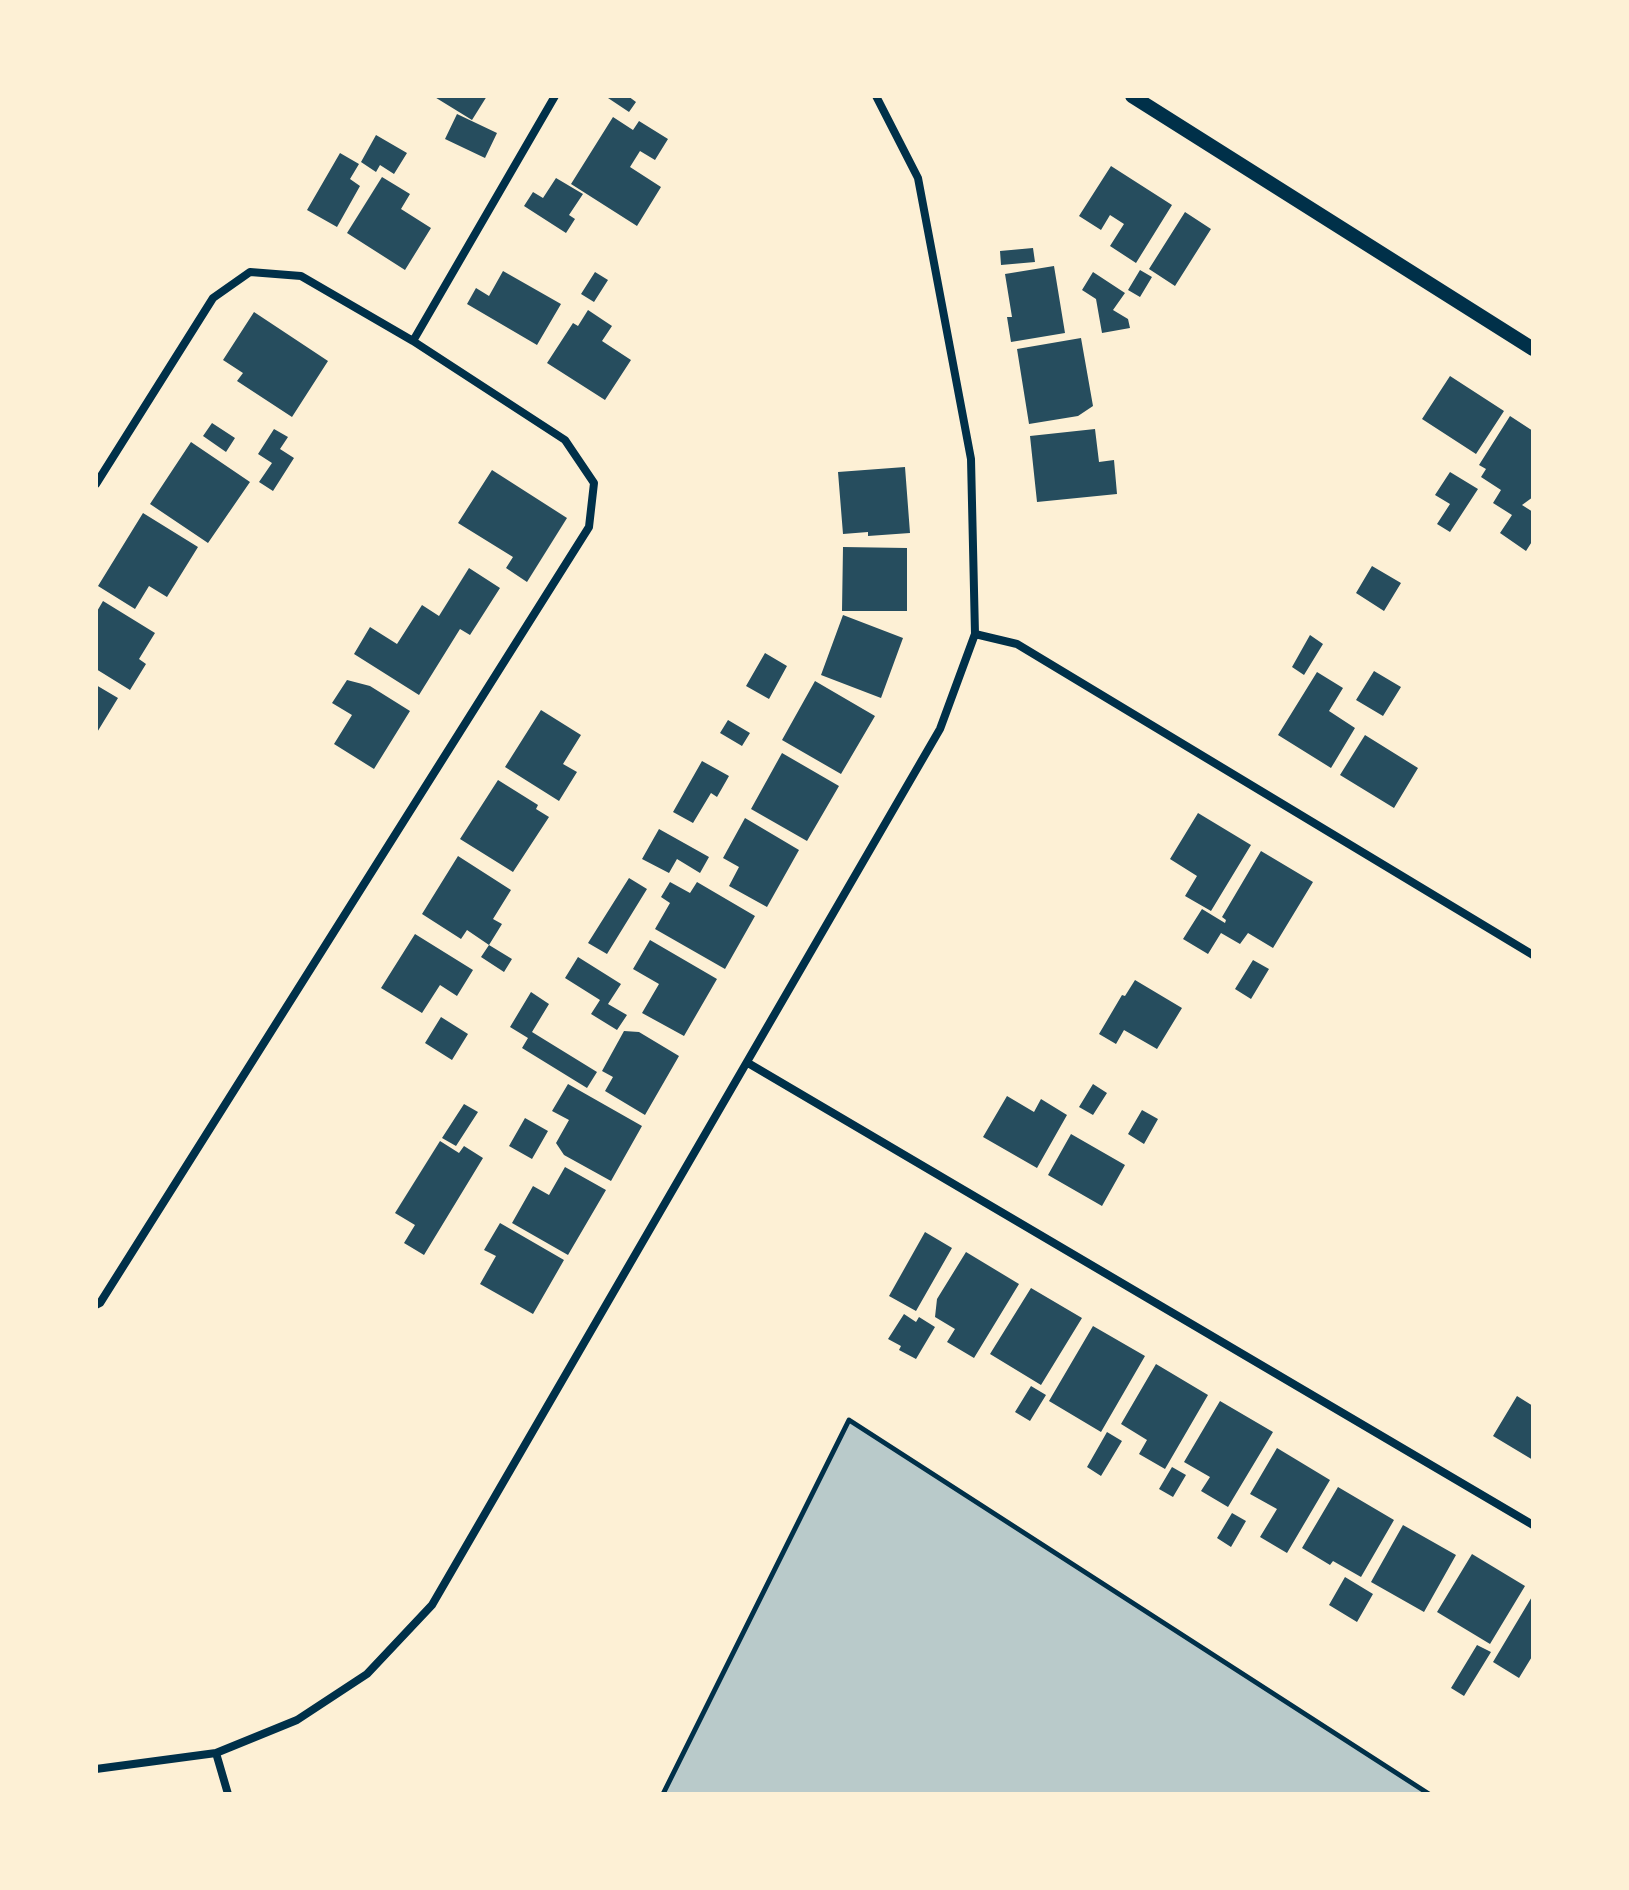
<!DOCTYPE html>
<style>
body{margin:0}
#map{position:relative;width:1629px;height:1890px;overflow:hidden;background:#fdf0d5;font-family:Raleway,sans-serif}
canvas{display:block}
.frame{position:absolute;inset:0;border:98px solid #fdf0d5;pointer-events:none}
</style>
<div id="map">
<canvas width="1629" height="1890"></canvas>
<div class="frame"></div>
</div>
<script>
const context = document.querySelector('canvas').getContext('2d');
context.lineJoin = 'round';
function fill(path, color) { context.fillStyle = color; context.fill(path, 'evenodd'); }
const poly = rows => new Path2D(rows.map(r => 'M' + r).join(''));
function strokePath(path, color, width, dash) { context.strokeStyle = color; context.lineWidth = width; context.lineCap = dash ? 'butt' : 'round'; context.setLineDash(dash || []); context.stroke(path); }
const green = poly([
 [849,1420,1429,1794,663,1794]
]);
const building = poly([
 [433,96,487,96,472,120],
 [605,96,628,96,636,102,629,112],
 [457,114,497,133,485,158,445,139],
 [613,117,633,130,639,121,668,139,655,160,640,151,630,167,661,187,637,226,571,184],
 [376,135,407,153,394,174,380,165,376,172,361,162],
 [340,153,359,164,350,179,360,186,337,227,307,210],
 [1111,166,1172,205,1136,263,1110,246,1124,224,1110,215,1101,230,1079,216],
 [382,177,410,194,401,209,431,228,405,270,347,233],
 [556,178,583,194,569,215,575,219,566,233,524,206,533,192,543,198],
 [1185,212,1211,229,1175,286,1149,269],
 [1033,248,1035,262,1001,265,1000,251],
 [1054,266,1065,333,1011,342,1007,317,1012,317,1005,274],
 [1140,270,1152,277,1140,297,1128,290],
 [503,271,561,304,537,345,467,304,476,288,489,296],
 [595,272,608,280,594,302,581,294],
 [1093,272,1125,293,1113,310,1128,319,1130,328,1102,333,1096,299,1082,290],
 [588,310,612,326,602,341,631,360,605,400,547,363,573,323,578,326],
 [254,312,328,361,292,417,237,381,243,373,223,360],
 [1081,338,1093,406,1078,416,1029,424,1017,349],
 [1450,376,1504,411,1476,454,1422,419],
 [1510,416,1533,431,1533,497,1522,505,1533,512,1533,540,1526,551,1500,533,1512,515,1493,503,1501,490,1481,477,1486,469,1479,465],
 [212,423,235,438,226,452,203,436],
 [274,429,288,437,280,449,294,458,273,491,259,482,272,463,258,454],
 [1095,429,1099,462,1114,460,1117,494,1037,502,1030,436],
 [191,442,250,482,208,543,150,504],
 [905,467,910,533,868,536,868,532,843,534,838,472],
 [492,470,567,518,527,582,506,568,513,557,458,523],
 [1450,472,1478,489,1450,532,1437,524,1450,504,1435,495],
 [143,513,198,547,167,597,149,586,135,609,98,586],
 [843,547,907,548,907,611,842,611],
 [1372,566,1401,583,1384,611,1356,593],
 [469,568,500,588,470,635,460,629,419,695,354,654,370,627,397,644,422,605,439,616],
 [103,601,155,633,139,659,146,664,130,690,96,669,96,613],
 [843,615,903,638,881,698,821,675],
 [1310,635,1323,644,1304,675,1292,667],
 [765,653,787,666,769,699,746,686],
 [1374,671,1401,687,1383,716,1356,700],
 [1317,672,1343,688,1329,711,1355,728,1331,768,1278,735],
 [347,680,370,686,410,711,374,769,334,744,352,715,332,703],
 [815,681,875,716,841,774,782,740],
 [96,685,118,698,96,734],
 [541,710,581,735,563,764,577,772,559,801,505,767],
 [728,720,750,733,742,746,720,733],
 [1365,735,1418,768,1394,808,1340,775],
 [782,753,839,786,807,841,751,809],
 [702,761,729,776,717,797,711,793,693,823,673,812],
 [498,780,538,805,536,809,549,817,513,872,460,839],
 [1198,813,1251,845,1211,911,1185,896,1197,876,1170,859],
 [745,818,799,850,767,907,729,886,739,867,723,858],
 [659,829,709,857,700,873,677,859,669,873,642,859],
 [1261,851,1313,882,1273,948,1248,933,1240,944,1221,933,1208,954,1183,939,1202,909,1225,923,1226,920,1222,917],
 [458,856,511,890,493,919,502,924,489,945,467,930,461,939,422,914],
 [629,878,647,889,607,954,588,943],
 [670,882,690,893,697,882,755,916,725,969,655,929,670,903,661,897],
 [415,934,473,970,457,996,440,985,422,1013,381,988],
 [650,940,717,979,684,1036,642,1013,659,984,633,969],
 [489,945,512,959,504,972,481,957],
 [578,957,621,984,608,1004,627,1015,617,1030,591,1014,600,1000,565,978],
 [1253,960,1269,969,1251,999,1235,989],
 [1135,980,1182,1008,1157,1049,1124,1030,1116,1044,1099,1034,1122,995,1125,996],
 [531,992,549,1004,532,1032,597,1072,587,1088,522,1048,528,1038,510,1027],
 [441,1017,468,1034,452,1060,425,1043],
 [624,1031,639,1032,679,1056,645,1115,605,1091,613,1077,602,1071],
 [568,1084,642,1126,611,1181,564,1155,556,1143,569,1120,552,1111],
 [1093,1084,1107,1093,1093,1115,1079,1107],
 [1007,1096,1034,1112,1041,1099,1067,1115,1037,1168,983,1137],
 [464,1104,478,1112,456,1146,442,1138],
 [1142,1110,1158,1119,1144,1144,1128,1134],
 [525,1118,548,1131,532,1159,509,1146],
 [1071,1134,1125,1165,1102,1206,1048,1175],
 [440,1141,459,1153,464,1146,483,1158,424,1255,404,1243,415,1225,395,1213],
 [565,1167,606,1190,568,1255,512,1223,533,1186,549,1195],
 [500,1223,564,1260,533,1314,480,1284,496,1256,484,1250],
 [925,1232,952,1248,916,1311,889,1296],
 [966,1252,1019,1284,974,1358,947,1342,955,1329,935,1317,937,1299],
 [1031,1288,1082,1318,1041,1385,990,1354],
 [904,1314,916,1322,919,1317,935,1327,916,1359,899,1350,901,1346,888,1339],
 [1093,1326,1145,1356,1101,1432,1049,1401],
 [1156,1364,1208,1395,1165,1469,1139,1454,1147,1440,1121,1424],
 [1031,1386,1046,1395,1030,1421,1015,1412],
 [1517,1396,1533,1406,1533,1460,1493,1436],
 [1220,1401,1273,1432,1228,1507,1201,1491,1210,1477,1184,1462],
 [1107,1432,1122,1441,1101,1476,1087,1467],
 [1277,1448,1330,1480,1287,1553,1260,1537,1277,1509,1250,1494],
 [1172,1467,1186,1475,1173,1497,1159,1489],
 [1338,1487,1394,1520,1361,1577,1333,1561,1330,1565,1302,1548],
 [1232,1513,1246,1521,1231,1547,1217,1538],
 [1403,1525,1456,1555,1424,1612,1371,1582],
 [1472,1554,1525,1586,1490,1644,1437,1612],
 [1345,1577,1373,1594,1357,1622,1329,1605],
 [1533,1595,1533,1655,1519,1678,1493,1662],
 [1477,1645,1491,1652,1464,1696,1451,1688]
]);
const path = poly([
 [663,1794,849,1420,1429,1794]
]);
const minor = poly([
 [413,341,555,96],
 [96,484,213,298,250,272,301,276,413,341,565,440,594,483,589,527,100,1303,96,1305],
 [975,634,1017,644,1533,955],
 [748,1063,1533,1525],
 [216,1753,228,1794],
 [96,1769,216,1753,297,1720,367,1674,432,1605,940,729,975,634,971,459,918,178,876,96]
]);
const tertiary = poly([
 [1132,96,1533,349]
]);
fill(green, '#b9caca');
fill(building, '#264d5e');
strokePath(path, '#003049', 5);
strokePath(minor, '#003049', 8);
strokePath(tertiary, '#003049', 14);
</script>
